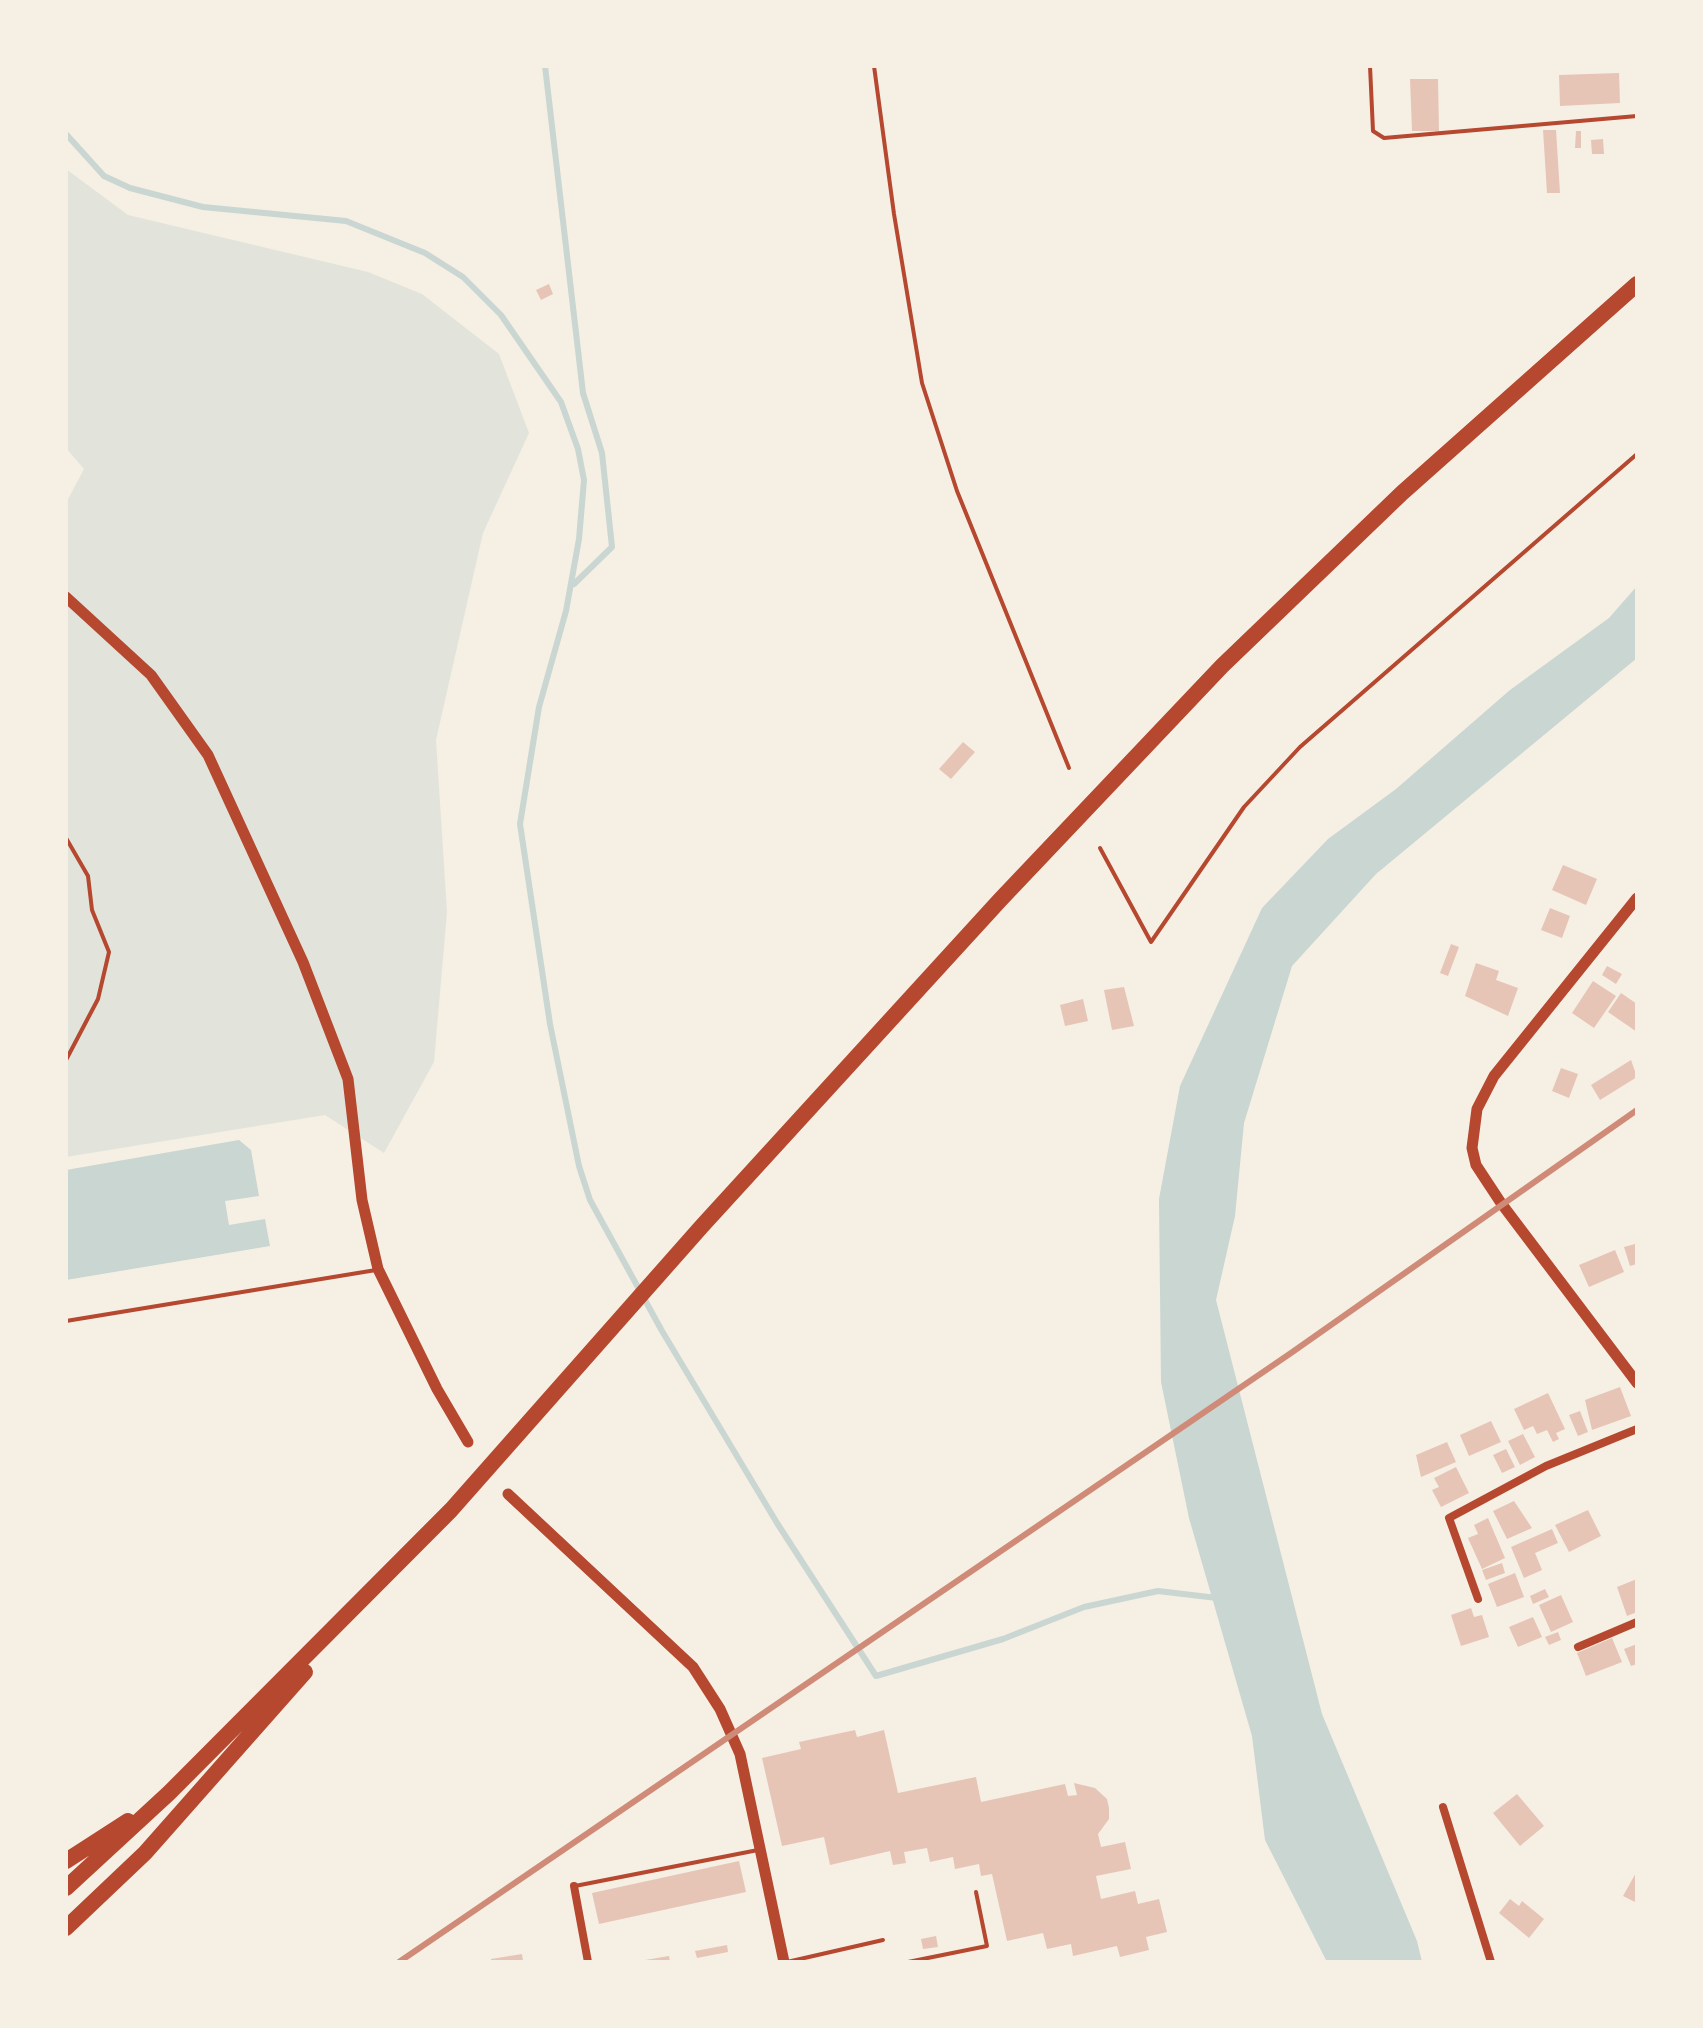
<!DOCTYPE html>
<style>
body{margin:0}
#map{position:relative;width:1703px;height:2028px;overflow:hidden;background:#f6efe4;font-family:"Golos Text",sans-serif}
canvas{display:block}
.frame{position:absolute;inset:0;border:68px solid #f6efe4;pointer-events:none}
</style>
<div id="map">
<canvas width="1703" height="2028"></canvas>
<div class="frame"></div>
</div>
<script>
const context = document.querySelector('canvas').getContext('2d');
context.lineJoin = 'round';
function fill(path, color) { context.fillStyle = color; context.fill(path, 'evenodd'); }
const poly = rows => new Path2D(rows.map(r => 'M' + r).join(''));
function strokePath(path, color, width, dash) { context.strokeStyle = color; context.lineWidth = width; context.lineCap = dash ? 'butt' : 'round'; context.setLineDash(dash || []); context.stroke(path); }
const green = poly([
 [66,169,128,215,368,272,422,294,499,354,529,433,483,533,436,740,447,912,434,1062,384,1153,325,1115,66,1157,66,503,84,469,66,448]
]);
const water = poly([
 [1637,586,1637,658,1376,874,1292,966,1244,1123,1235,1216,1216,1300,1322,1714,1417,1941,1422,1962,1327,1962,1265,1840,1252,1736,1189,1518,1161,1382,1159,1199,1180,1086,1262,908,1328,839,1396,789,1510,690,1609,618],
 [239,1140,251,1150,259,1196,225,1201,229,1225,265,1219,270,1246,66,1280,66,1170]
]);
const stream = poly([
 [545,66,583,393,602,453,612,547,574,584],
 [66,134,104,176,130,188,203,207,346,221,425,253,463,277,501,315,561,402,578,449,584,480,579,539,566,611,539,707,520,824,550,1024,579,1166,590,1200,662,1331,777,1523,876,1676,1003,1639,1084,1607,1158,1591,1217,1598]
]);
const building = poly([
 [1619,73,1620,103,1560,106,1559,75],
 [1410,79,1438,79,1439,131,1412,131],
 [1543,130,1556,130,1560,193,1547,193],
 [1576,131,1581,131,1581,148,1575,148],
 [1603,139,1604,154,1592,154,1591,140],
 [549,284,553,294,541,300,536,290],
 [963,742,975,752,951,779,939,769],
 [1563,865,1597,879,1586,905,1552,890],
 [1550,908,1570,916,1562,938,1541,930],
 [1451,944,1459,947,1448,976,1440,973],
 [1476,963,1499,971,1496,980,1518,988,1508,1016,1465,996],
 [1607,966,1622,974,1616,984,1602,975],
 [1593,981,1616,996,1594,1028,1572,1013],
 [1124,987,1134,1026,1112,1030,1104,990],
 [1621,993,1637,1004,1637,1032,1608,1012],
 [1083,999,1088,1021,1065,1026,1060,1005],
 [1631,1060,1637,1077,1600,1100,1591,1085],
 [1561,1068,1578,1074,1569,1098,1552,1091],
 [1635,1244,1637,1264,1630,1266,1624,1247],
 [1615,1250,1624,1272,1589,1287,1579,1265],
 [1620,1387,1631,1416,1592,1430,1585,1400],
 [1548,1393,1565,1429,1556,1433,1559,1439,1553,1442,1547,1430,1537,1434,1533,1426,1524,1430,1514,1409],
 [1580,1411,1588,1432,1578,1436,1569,1415],
 [1491,1421,1501,1442,1469,1456,1460,1435],
 [1523,1434,1535,1457,1520,1465,1508,1441],
 [1447,1442,1456,1462,1421,1477,1416,1455],
 [1506,1449,1515,1467,1502,1473,1493,1455],
 [1456,1467,1469,1493,1441,1507,1432,1490,1439,1487,1434,1478],
 [1514,1501,1532,1528,1507,1539,1493,1511],
 [1588,1510,1601,1536,1569,1552,1555,1525],
 [1488,1518,1505,1558,1482,1569,1468,1538,1478,1534,1474,1525],
 [1552,1529,1558,1543,1535,1553,1542,1570,1524,1578,1511,1547],
 [1502,1563,1505,1573,1486,1580,1482,1570],
 [1515,1573,1524,1597,1497,1607,1488,1584],
 [1637,1579,1637,1612,1627,1616,1617,1587],
 [1545,1589,1549,1597,1533,1604,1530,1596],
 [1561,1595,1573,1622,1551,1632,1539,1605],
 [1471,1608,1474,1617,1482,1615,1489,1637,1461,1646,1451,1615],
 [1533,1617,1542,1637,1518,1647,1509,1627],
 [1558,1632,1561,1640,1549,1645,1545,1637],
 [1612,1638,1622,1662,1586,1676,1577,1653],
 [1637,1644,1637,1664,1631,1666,1624,1649],
 [855,1730,857,1737,884,1730,898,1793,976,1777,981,1802,1065,1784,1068,1796,1077,1795,1074,1783,1095,1788,1107,1799,1109,1808,1109,1819,1098,1834,1101,1847,1125,1842,1131,1869,1096,1876,1101,1899,1135,1891,1138,1904,1159,1899,1167,1932,1146,1937,1149,1950,1120,1957,1117,1946,1073,1956,1071,1944,1047,1949,1043,1933,1007,1941,992,1874,981,1876,979,1864,955,1869,953,1857,930,1862,927,1848,904,1852,906,1863,893,1865,890,1851,830,1865,824,1837,782,1846,762,1758,801,1749,799,1742],
 [1517,1794,1544,1826,1520,1846,1493,1813],
 [739,1861,746,1892,599,1924,592,1893],
 [1637,1871,1637,1903,1623,1896],
 [1510,1899,1519,1906,1522,1901,1544,1919,1529,1938,1499,1913],
 [936,1936,938,1947,923,1949,921,1939],
 [727,1945,728,1952,697,1958,695,1951],
 [522,1954,523,1961,491,1962,491,1959],
 [669,1956,670,1962,645,1962,645,1960]
]);
const path = poly([
 [874,66,894,214,922,383,957,491,1069,768],
 [1370,66,1373,131,1384,138,1637,116],
 [66,838,88,876,92,910,109,952,98,999,66,1060],
 [1100,848,1151,942,1244,807,1300,747,1637,454]
]);
const service = poly([
 [66,1321,376,1270],
 [575,1886,758,1850],
 [787,1962,883,1940],
 [908,1962,987,1946,976,1892]
]);
const minor = poly([
 [1478,1599,1449,1518,1546,1466,1637,1429],
 [1578,1647,1637,1622],
 [1443,1807,1491,1962],
 [574,1886,588,1962]
]);
const tertiary = poly([
 [66,597,151,675,208,755,303,962,348,1079,362,1200,378,1269,437,1389,468,1442],
 [1637,898,1494,1076,1477,1109,1472,1148,1476,1165,1501,1203,1637,1383],
 [508,1494,693,1667,720,1709,740,1754,784,1962]
]);
const motorway = poly([
 [66,1861,128,1821],
 [66,1888,169,1793,451,1510,702,1226,1000,900,1222,666,1402,493,1637,284],
 [66,1928,145,1853,305,1672]
]);
const rail = poly([
 [399,1962,1291,1353,1637,1110]
]);
fill(green, '#e2e4dc');
fill(water, '#c9d6d2');
strokePath(stream, '#c9d6d2', 6);
fill(building, '#e6c5b7');
strokePath(path, '#b5482f', 4);
strokePath(service, '#b5482f', 4);
strokePath(minor, '#b5482f', 8);
strokePath(tertiary, '#b5482f', 11);
strokePath(motorway, '#b5482f', 16);
strokePath(rail, '#cf8b77', 6);
</script>
